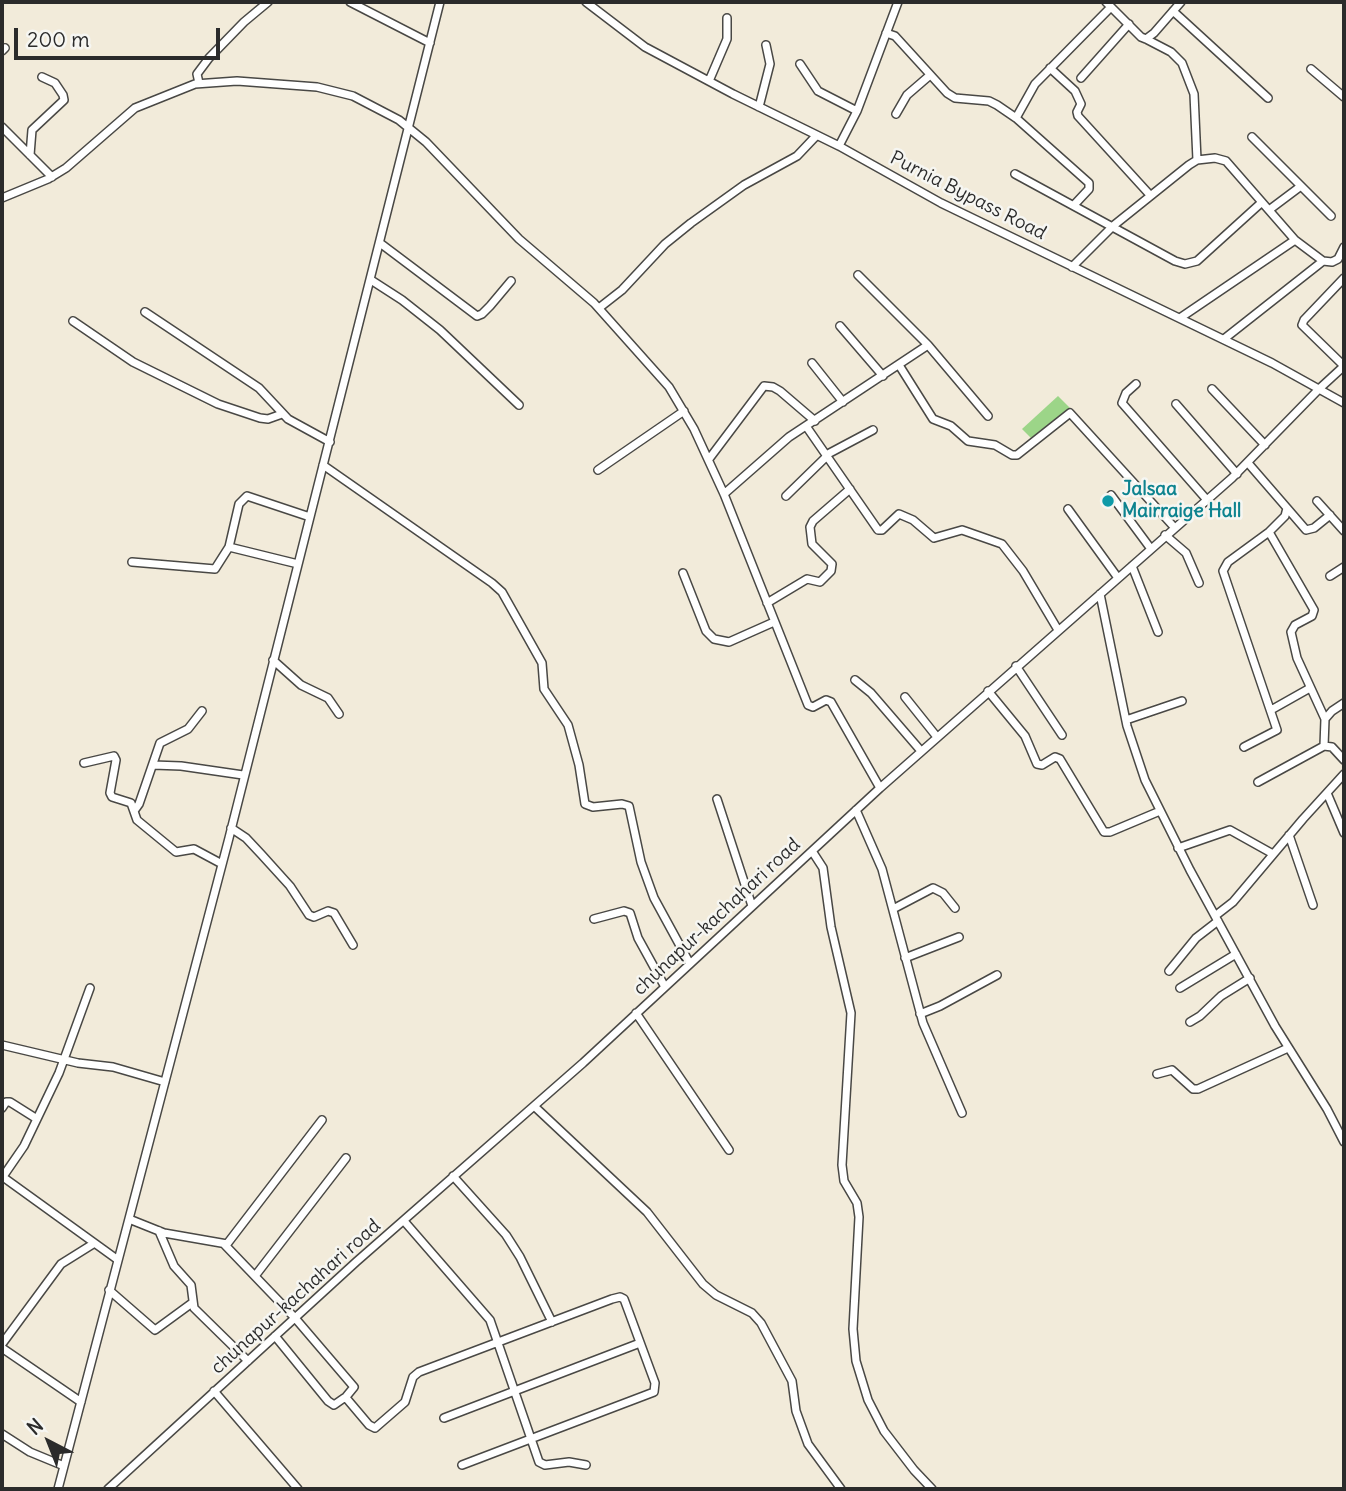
<!DOCTYPE html>
<style>
body{margin:0}
#map{position:relative;width:1346px;height:1491px;overflow:hidden;background:#f2ebda;font-family:Delius,sans-serif}
canvas{display:block}
.frame{position:absolute;inset:0;border:4px solid #2b2b2b;pointer-events:none}
.north{position:absolute;left:14px;top:1407px;width:70px;height:70px;-webkit-text-stroke:5px #f6f6f2;paint-order:stroke;rotate:318deg;font-size:19px;font-weight:700;line-height:28px;text-align:center;color:#2b2b2b}
.north::after{content:'';display:block;margin:auto;width:24px;height:32px;background:#2b2b2b;clip-path:polygon(50% 0,100% 100%,50% 72%,0 100%)}
.scale{position:absolute;left:14px;top:28px;width:206px;height:32px;box-sizing:border-box;border:4px solid #2b2b2b;border-top:0;padding-left:9px;font-size:21px;line-height:24px;white-space:nowrap;color:#2b2b2b;-webkit-text-stroke:5px #f6f6f2;paint-order:stroke}
</style>
<div id="map">
<canvas width="1346" height="1491"></canvas>
<div class="frame"></div>
<div class="north">N</div>
<div class="scale">200 m</div>
</div>
<script>
const context = document.querySelector('canvas').getContext('2d');
context.lineJoin = 'round';
function fill(path, color) { context.fillStyle = color; context.fill(path, 'evenodd'); }
const poly = rows => new Path2D(rows.map(r => 'M' + r).join(''));
function strokePath(path, color, width, dash) { context.strokeStyle = color; context.lineWidth = width; context.lineCap = dash ? 'butt' : 'round'; context.setLineDash(dash || []); context.stroke(path); }
function label(font, color, halo, rows, align = 'center') {
  context.font = font + ' Delius,sans-serif'; context.lineWidth = 5; context.setLineDash([]); context.textBaseline = 'middle'; context.strokeStyle = halo; context.fillStyle = color; for (const [text, x, y, turn = 0] of rows) {
    context.save(); context.translate(x, y); context.rotate((+turn || 0) * Math.PI / 180); context.textAlign = isNaN(turn) ? turn : align; if (halo) context.strokeText(text, 0, 0); context.fillText(text, 0, 0); context.restore();
  }
}
const green = poly([
 [1058,396,1070,408,1031,438,1022,429]
]);
const minor = poly([
 [350,2,430,43],
 [586,2,645,47,733,94,839,146,941,203,1272,363,1344,403],
 [1106,2,1141,37,1146,39,1154,33,1181,2],
 [1173,11,1268,98],
 [886,33,895,36,947,93,955,98,989,101,997,105,1016,118,1089,183,1089,189,1074,205],
 [1146,39,1171,52,1182,63,1194,94,1197,160],
 [2,51,5,48],
 [800,64,818,91,857,111],
 [1050,68,1075,91,1081,104,1077,112,1078,116,1150,195],
 [1311,69,1344,97],
 [1081,78,1129,24],
 [709,81,727,39,727,18],
 [199,83,197,74,209,58,244,22,268,2],
 [759,107,770,64,766,45],
 [896,114,907,95,929,76],
 [1016,118,1035,84,1111,7],
 [2,127,52,177],
 [1252,137,1331,216],
 [839,146,857,111,898,2],
 [30,155,32,130,64,100,63,95,55,83,42,77],
 [1015,174,1175,261,1185,264,1197,261,1261,203],
 [2,198,48,179,66,168,135,108,195,84,237,81,317,87,353,96,399,120,426,142,519,239,594,303,669,387,694,429,724,494,808,705,813,707,826,700,831,702,880,788],
 [1269,210,1301,186],
 [380,243,477,316,482,314,490,306,511,281],
 [1072,267,1113,226,1189,165,1197,160,1215,158,1226,161,1295,240,1323,261,1332,262,1338,259,1344,247],
 [858,275,928,345,988,416],
 [1344,278,1304,320,1302,325,1344,366],
 [371,280,402,300,440,330,519,405],
 [599,308,622,290,665,244,691,223,744,185,797,156,816,136],
 [145,312,259,388,288,419,330,442],
 [1180,318,1295,240],
 [73,321,133,362,218,404,260,418,268,419,282,414],
 [840,326,883,376],
 [1224,339,1323,261],
 [812,363,843,402],
 [899,365,933,419,951,426,968,441,995,445,1012,455,1017,455,1070,413,1174,527],
 [1136,384,1126,393,1122,403,1207,500],
 [1212,389,1265,445],
 [1176,404,1237,474],
 [806,426,878,530,882,530,899,514,913,520,934,538,962,530,1002,544,1023,571,1058,630],
 [826,455,873,430],
 [709,459,764,386,773,387,780,391,815,421],
 [323,465,492,583,502,592,542,663,544,689,568,725,579,765,585,804,593,807,622,804,629,806,641,862,654,898,690,964],
 [598,470,684,411],
 [724,494,789,437,928,345],
 [1111,495,1151,549],
 [786,496,827,456],
 [1317,501,1344,531],
 [1287,508,1306,530,1314,528,1330,515],
 [1068,509,1118,578],
 [1269,532,1314,610,1312,616,1295,625,1291,632,1297,658,1325,719],
 [1165,535,1186,553,1199,583],
 [229,547,298,564],
 [132,562,215,569,229,547,239,504,247,496,310,517],
 [1132,566,1158,632],
 [683,573,706,631,714,639,729,642,774,622],
 [1330,576,1344,567],
 [1100,594,1127,726,1145,780,1190,870,1275,1026,1327,1109,1344,1142],
 [767,603,807,579,820,582,831,571,832,564,812,544,810,527,813,521,850,489],
 [273,660,301,685,328,698,339,714],
 [1016,666,1062,735],
 [855,680,871,693,921,751],
 [988,691,1025,736,1037,764,1042,765,1055,757,1060,759,1104,832,1110,832,1160,811],
 [905,697,937,737],
 [1271,710,1310,688],
 [1126,720,1182,701],
 [1324,746,1325,719,1332,711,1344,703],
 [1244,747,1277,730,1223,571,1228,562,1269,532,1285,516,1287,508,1248,463],
 [84,763,114,756,116,760,110,793,112,797,131,803,137,820,176,852,194,849,222,864],
 [153,765,181,766,243,775],
 [1258,782,1324,746,1332,747,1344,760],
 [1327,793,1344,833],
 [717,799,752,906],
 [856,810,882,869,923,1023,962,1113],
 [134,811,139,804,160,743,188,729,202,711],
 [231,828,246,838,261,854,290,886,309,915,314,917,328,911,334,913,353,945],
 [1289,835,1313,905],
 [1178,848,1230,830,1273,854],
 [812,851,823,868,831,927,851,1013,842,1165,844,1181,857,1203,859,1217,853,1329,856,1361,868,1400,884,1431,914,1470,932,1489],
 [893,909,933,888,943,893,955,908],
 [1215,916,1233,902,1303,819,1344,774],
 [594,919,624,911,630,913,638,938,665,987],
 [905,958,959,937],
 [1169,971,1196,938,1218,921],
 [1180,988,1236,954],
 [636,1013,729,1150],
 [920,1014,940,1006,997,975],
 [1190,1022,1200,1016,1221,996,1250,978],
 [2,1045,78,1063,113,1067,165,1082],
 [1157,1074,1172,1070,1193,1089,1198,1089,1288,1048],
 [534,1106,647,1212,703,1284,716,1295,752,1313,761,1323,792,1381,796,1411,808,1444,841,1489],
 [2,1108,6,1102,10,1102,37,1119],
 [453,1176,506,1235,520,1257,552,1322],
 [3,1177,118,1260],
 [2,1178,24,1146,59,1073,90,988],
 [129,1219,164,1233,227,1244,322,1120],
 [404,1221,490,1320,539,1462,545,1465,569,1462,586,1465],
 [159,1231,174,1266,191,1285,194,1308,248,1361],
 [224,1244,295,1318,354,1387,345,1398],
 [255,1276,346,1158],
 [109,1290,155,1330,192,1303],
 [275,1336,328,1401,334,1405,344,1398,347,1399,369,1425,375,1428,405,1402,413,1377,419,1372,612,1299,620,1297,624,1299,655,1383,654,1392,462,1465],
 [2,1344,61,1264,93,1244],
 [2,1348,81,1402],
 [214,1391,298,1489],
 [444,1418,640,1343],
 [2,1434,30,1452,64,1466],
 [58,1489,229,838,440,2],
 [108,1489,356,1262,583,1063,880,788,1232,478,1319,389,1344,366]
]);
const markers = [
 [1108,501,7,"#0f9aa8"]
];
const streetNames = [
 ["Purnia Bypass Road",968,196,27],
 ["chunapur-kachahari road",717,917,-43],
 ["chunapur-kachahari road",296,1297,-42]
];
const cultureNames = [
 ["Jalsaa",1122,490],
 ["Mairraige Hall",1122,512]
];
fill(green, '#9cd588');
strokePath(minor, '#494845', 10);
strokePath(minor, '#fff', 7);
for (const [x, y, r, color] of markers) { const dot = new Path2D(); dot.arc(x, y, r, 0, 2 * Math.PI); context.fillStyle = color; context.fill(dot); strokePath(dot, '#f6f6f2', 2.5); }
label('19px', '#2b2b2b', '#f6f6f2', streetNames);
label('bold 19px', '#0d838f', '#f6f6f2', cultureNames, 'left');
</script>
